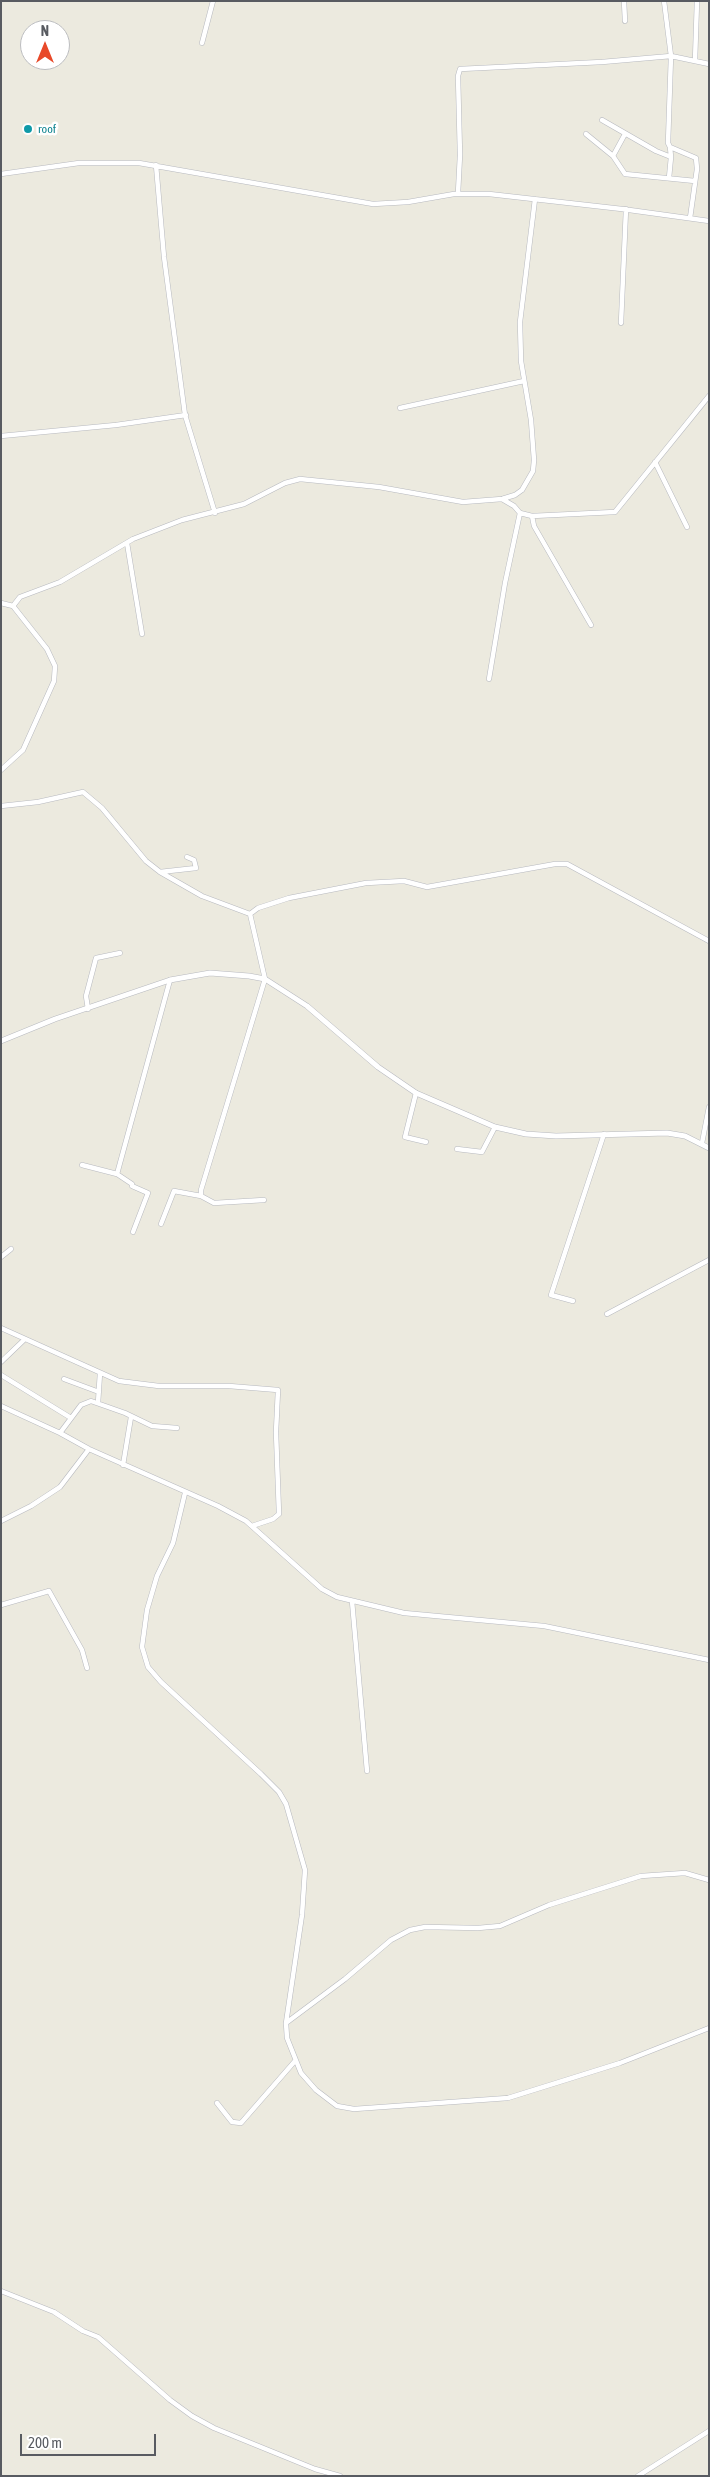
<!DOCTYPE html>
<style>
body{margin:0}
#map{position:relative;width:710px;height:2477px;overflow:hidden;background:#eceadf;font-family:"Asap Condensed",sans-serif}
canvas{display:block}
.frame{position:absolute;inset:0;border:2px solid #585b61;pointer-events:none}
.north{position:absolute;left:20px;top:20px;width:50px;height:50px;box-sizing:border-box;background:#fff;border:1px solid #bcbdc0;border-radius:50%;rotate:0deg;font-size:14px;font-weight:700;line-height:20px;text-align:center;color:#585b61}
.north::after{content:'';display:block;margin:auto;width:18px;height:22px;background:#e84929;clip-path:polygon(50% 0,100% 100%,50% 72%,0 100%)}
.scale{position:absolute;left:20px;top:2434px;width:136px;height:22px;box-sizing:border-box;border:2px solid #585b61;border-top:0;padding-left:6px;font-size:15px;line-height:18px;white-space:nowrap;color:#585b61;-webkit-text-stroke:4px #fff;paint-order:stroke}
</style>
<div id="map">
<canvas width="710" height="2477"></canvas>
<div class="frame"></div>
<div class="north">N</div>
<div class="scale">200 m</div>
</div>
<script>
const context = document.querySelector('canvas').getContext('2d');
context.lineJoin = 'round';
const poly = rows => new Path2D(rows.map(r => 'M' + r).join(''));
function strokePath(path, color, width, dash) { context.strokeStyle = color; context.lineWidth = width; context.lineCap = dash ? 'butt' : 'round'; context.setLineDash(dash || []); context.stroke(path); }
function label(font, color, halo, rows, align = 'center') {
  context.font = font + ' "Asap Condensed",sans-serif'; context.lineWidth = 5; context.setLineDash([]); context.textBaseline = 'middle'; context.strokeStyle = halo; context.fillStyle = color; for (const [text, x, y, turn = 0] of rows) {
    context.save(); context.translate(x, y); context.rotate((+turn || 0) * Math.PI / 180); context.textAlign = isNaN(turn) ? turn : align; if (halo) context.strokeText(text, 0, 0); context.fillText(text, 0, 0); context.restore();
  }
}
const minor = poly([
 [624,1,625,21],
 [664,1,671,56,668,143,670,147,696,158,697,169,690,218],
 [202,43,213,1],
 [695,61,697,1],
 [602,120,656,151,671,157],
 [586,134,613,156,625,174,695,181],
 [613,156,625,134],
 [156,165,164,257,185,415,215,513],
 [1,174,79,163,139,163,373,204,408,202,454,194,489,194,622,209,709,221],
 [669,178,671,157,670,147],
 [458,193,460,155,458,76,460,69,602,62,671,56,709,64],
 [621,323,626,209],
 [400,408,524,381],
 [1,436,116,425,186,415],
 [655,462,687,527],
 [502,499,514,506,520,513,532,516,615,512,709,396],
 [532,516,534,526,591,625],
 [127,543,142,634],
 [1,603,13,606],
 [489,679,505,583,520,513],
 [1,770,23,750,54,681,55,666,47,649,13,606,20,597,60,582,133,539,182,520,244,504,285,483,300,479,379,487,463,502,502,499,515,495,522,490,533,471,534,460,531,420,521,361,520,322,535,199],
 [1,806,38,802,83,792,102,808,146,861,160,872,202,896,250,914,265,979,201,1190,201,1196,214,1203,264,1200],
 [160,872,196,868,194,860,187,857],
 [250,914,258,908,289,898,366,883,404,881,427,887,555,864,567,864,709,941],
 [88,1009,86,996,96,958,120,953],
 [416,1093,405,1137,426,1142],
 [702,1143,709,1107],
 [457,1149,482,1152,495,1127],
 [82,1165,117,1174,132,1184,132,1186,148,1193,133,1232],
 [117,1174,170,980],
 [161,1224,174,1191,201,1196],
 [1,1257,11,1249],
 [573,1301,551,1295,604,1134],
 [607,1314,709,1260],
 [1,1328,119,1381,159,1386,229,1386,278,1390,276,1432,279,1514,273,1519,252,1526],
 [1,1362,25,1339],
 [1,1375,71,1418],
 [64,1379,99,1392],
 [98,1403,100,1373],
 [1,1406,60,1433,89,1449,218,1506,246,1521,322,1589,337,1597,404,1613,544,1626,709,1660],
 [60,1433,81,1405,91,1401,125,1413,152,1426,177,1428],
 [123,1465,131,1417],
 [185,1493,173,1543,157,1576,147,1610,142,1647,148,1667,161,1682,261,1774,279,1792,286,1804,305,1870,302,1915,286,2023,287,2038,301,2073,316,2090,337,2106,354,2109,508,2098,620,2063,709,2028],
 [1,1521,31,1506,60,1487,89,1449],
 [352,1601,367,1771],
 [1,1605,49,1591,82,1650,87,1668],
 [286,2023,345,1979,391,1940,410,1930,425,1927,478,1928,500,1926,549,1905,641,1876,685,1873,709,1880],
 [217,2103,232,2122,241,2123,295,2061],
 [1,2291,54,2312,83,2331,98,2337,170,2400,192,2416,214,2428,315,2469,340,2476],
 [638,2476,709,2431]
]);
const tertiary = poly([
 [1,1041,55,1019,170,980,210,973,249,976,265,979,307,1006,378,1067,416,1093,495,1127,526,1134,556,1136,667,1133,685,1136,709,1148]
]);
const markers = [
 [28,129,5,"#0f9aa8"]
];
const cultureNames = [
 ["roof",38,129]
];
strokePath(minor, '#b7b9bf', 5.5);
strokePath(tertiary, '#b7b9bf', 6);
strokePath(minor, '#fff', 4.5);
strokePath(tertiary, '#fff', 5);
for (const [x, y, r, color] of markers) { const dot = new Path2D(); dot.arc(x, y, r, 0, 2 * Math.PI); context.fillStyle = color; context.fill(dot); strokePath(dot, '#fff', 2); }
label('12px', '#0d838f', '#fff', cultureNames, 'left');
</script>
